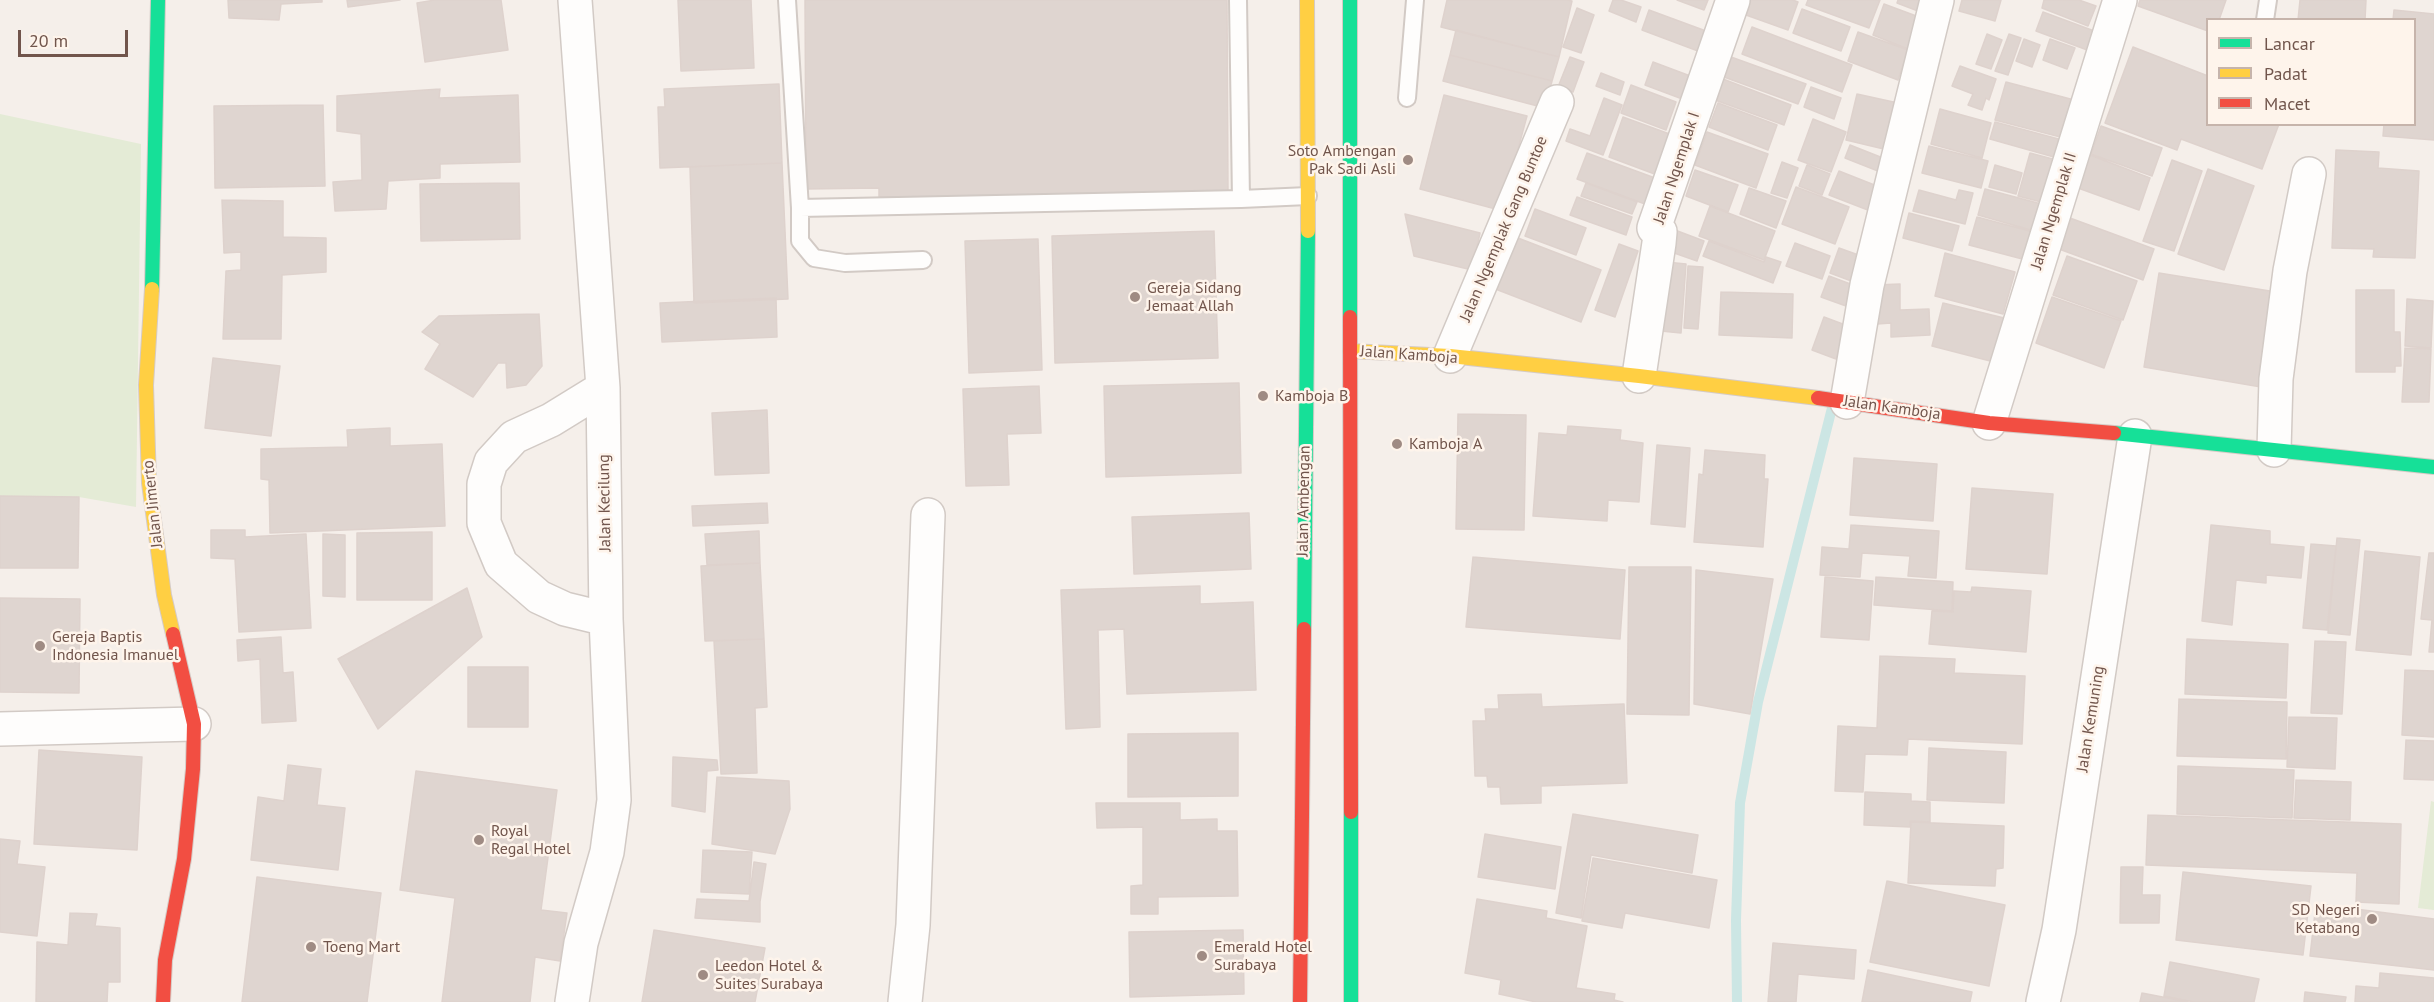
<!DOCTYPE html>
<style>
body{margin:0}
#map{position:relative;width:2434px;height:1002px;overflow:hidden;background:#f5efea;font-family:"PT Sans",sans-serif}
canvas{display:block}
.legend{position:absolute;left:2206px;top:18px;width:210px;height:108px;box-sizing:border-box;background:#fef4eb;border:2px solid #c6b4ab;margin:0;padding:8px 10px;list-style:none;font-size:18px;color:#71554c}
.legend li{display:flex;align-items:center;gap:12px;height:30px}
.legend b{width:30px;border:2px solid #c6b4ab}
.scale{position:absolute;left:18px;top:30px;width:110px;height:27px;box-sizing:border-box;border:3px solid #71554c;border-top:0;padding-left:8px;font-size:18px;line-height:21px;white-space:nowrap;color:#71554c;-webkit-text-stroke:4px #fef4eb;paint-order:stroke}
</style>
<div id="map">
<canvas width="2434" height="1002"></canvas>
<ul class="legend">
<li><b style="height:8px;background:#16e098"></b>Lancar</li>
<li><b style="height:8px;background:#ffcf43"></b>Padat</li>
<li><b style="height:8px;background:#f24e42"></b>Macet</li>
</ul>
<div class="scale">20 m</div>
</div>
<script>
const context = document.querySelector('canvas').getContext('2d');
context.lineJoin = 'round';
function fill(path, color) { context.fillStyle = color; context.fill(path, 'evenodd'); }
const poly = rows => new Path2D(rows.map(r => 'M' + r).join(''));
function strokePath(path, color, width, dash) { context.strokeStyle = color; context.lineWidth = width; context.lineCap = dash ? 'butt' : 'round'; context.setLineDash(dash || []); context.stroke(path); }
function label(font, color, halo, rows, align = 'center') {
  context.font = font + ' "PT Sans",sans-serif'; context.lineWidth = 5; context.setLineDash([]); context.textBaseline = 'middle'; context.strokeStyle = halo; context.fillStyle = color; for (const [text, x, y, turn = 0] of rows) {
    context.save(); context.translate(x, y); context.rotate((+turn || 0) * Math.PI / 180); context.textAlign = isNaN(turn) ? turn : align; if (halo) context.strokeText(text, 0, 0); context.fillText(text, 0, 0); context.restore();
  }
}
const green = poly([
 [0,114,141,144,136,507,79,497,0,496],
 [2431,801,2434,802,2434,910,2418,908]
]);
const stream = poly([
 [1737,1002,1736,920,1740,803,1758,702,1833,404]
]);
const building = poly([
 [228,0,322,0,322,2,281,4,279,20,229,18,228,0],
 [347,0,400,0,348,7,347,0],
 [435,0,501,0,508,50,425,62,417,3,435,0],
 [678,0,751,0,754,68,681,71,678,0],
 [805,0,1227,0,1228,195,879,197,879,188,806,189,805,0],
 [1447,0,1567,0,1572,1,1559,57,1441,27,1447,0],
 [1613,0,1621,0,1641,7,1636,22,1609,11,1613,0],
 [1677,0,1708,0,1704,10,1677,0],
 [1751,0,1793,0,1798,2,1788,30,1746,15,1751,0],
 [1808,0,1880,0,1869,28,1806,5,1808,0],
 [1898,0,1922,0,1918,11,1897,3,1898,0],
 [1962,0,2001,0,1995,21,1959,11,1962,0],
 [2044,0,2079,0,2096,6,2088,26,2042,8,2044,0],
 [2140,0,2226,0,2219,20,2208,20,2208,31,2138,6,2140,0],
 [2300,0,2366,0,2365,20,2298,20,2300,0],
 [1884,4,1919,17,1908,49,1873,35,1884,4],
 [1577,8,1594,15,1581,53,1563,47,1577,8],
 [1802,9,1850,27,1841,51,1793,33,1802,9],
 [1649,10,1706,31,1698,51,1642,30,1649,10],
 [2394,10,2434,14,2434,140,2383,136,2384,124,2414,124,2414,20,2393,20,2394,10],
 [2043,12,2097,32,2090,51,2036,31,2043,12],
 [1752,27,1852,65,1842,92,1742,54,1752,27],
 [1456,30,1559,57,1552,81,1450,55,1456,30],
 [1858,32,1908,50,1898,80,1848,61,1858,32],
 [1987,34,2002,40,1991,69,1976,64,1987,34],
 [2009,34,2021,38,2008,75,1995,71,2009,34],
 [2024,39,2040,45,2032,67,2016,61,2024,39],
 [2050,39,2075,48,2067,69,2043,60,2050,39],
 [2133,47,2208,76,2208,124,2279,124,2262,169,2181,139,2177,150,2105,123,2133,47],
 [1450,55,1552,81,1545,108,1443,81,1450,55],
 [1570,57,1584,62,1573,92,1558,87,1570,57],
 [1731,57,1806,84,1798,104,1724,77,1731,57],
 [1653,62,1701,80,1693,103,1645,85,1653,62],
 [1960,66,1996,79,1989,100,1986,98,1982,110,1968,105,1973,94,1952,86,1960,66],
 [1601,73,1624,82,1620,95,1596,86,1601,73],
 [1723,79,1791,105,1784,125,1715,100,1723,79],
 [2006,82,2078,101,2068,139,1995,120,2006,82],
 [779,84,782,163,660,168,658,107,665,107,664,89,779,84],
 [1631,85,1676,102,1666,130,1621,113,1631,85],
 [1811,87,1841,98,1834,119,1804,107,1811,87],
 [440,89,439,98,518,95,520,162,440,164,440,178,388,181,386,209,335,211,333,182,362,180,361,134,337,131,337,96,440,89],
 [1857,94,1898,103,1888,150,1846,140,1857,94],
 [1444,95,1527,116,1509,182,1507,212,1420,189,1444,95],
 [1604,98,1622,105,1603,155,1566,141,1570,129,1590,136,1604,98],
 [1718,103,1777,125,1768,150,1709,127,1718,103],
 [323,105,325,186,215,188,214,106,323,105],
 [1940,109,1991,123,1982,158,1931,144,1940,109],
 [1623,117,1675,136,1660,176,1609,157,1623,117],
 [1813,119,1846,132,1831,172,1798,160,1813,119],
 [1995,122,2066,141,2061,159,1990,139,1995,122],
 [2101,126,2162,148,2152,176,2091,154,2101,126],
 [1707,132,1768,154,1756,188,1695,165,1707,132],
 [1850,145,1888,160,1883,173,1845,158,1850,145],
 [1929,146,1988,161,1981,188,1922,173,1929,146],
 [2336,150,2379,152,2378,168,2419,171,2415,258,2373,257,2374,249,2332,248,2336,150],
 [1587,153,1655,178,1645,204,1577,179,1587,153],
 [2030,153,2060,161,2049,204,2018,196,2030,153],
 [2090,155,2150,178,2139,210,2078,188,2090,155],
 [2172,160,2202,171,2174,251,2143,241,2172,160],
 [1782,162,1798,168,1787,198,1771,193,1782,162],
 [782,163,788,299,694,303,690,167,782,163],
 [1807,165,1830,174,1822,195,1799,186,1807,165],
 [1995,165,2022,173,2016,194,1989,187,1995,165],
 [2208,169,2254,186,2224,270,2178,254,2208,169],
 [1695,170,1738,185,1728,212,1686,196,1695,170],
 [1839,171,1882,188,1873,212,1829,195,1839,171],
 [519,183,520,239,421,241,420,184,519,183],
 [1586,183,1637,202,1632,214,1581,196,1586,183],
 [1796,187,1849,207,1835,244,1782,224,1796,187],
 [1749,188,1786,201,1776,228,1740,214,1749,188],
 [1985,189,2045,205,2038,232,1978,215,1985,189],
 [1919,190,1956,200,1959,190,1973,193,1965,224,1913,211,1919,190],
 [1577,197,1632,217,1626,235,1570,215,1577,197],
 [222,200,283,201,283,237,326,238,326,272,282,275,281,339,223,339,226,271,241,270,241,252,224,253,222,200],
 [1710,206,1775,231,1764,260,1699,236,1710,206],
 [1535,209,1586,228,1576,255,1525,236,1535,209],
 [1909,213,1959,226,1952,251,1903,238,1909,213],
 [1405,214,1480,233,1472,270,1414,256,1405,214],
 [1977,217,2037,233,2030,261,1969,245,1977,217],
 [2070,218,2154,249,2143,280,2059,249,2070,218],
 [1667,227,1704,241,1697,261,1660,248,1667,227],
 [1214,231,1218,358,1055,363,1052,236,1214,231],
 [1505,233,1601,270,1581,322,1485,285,1505,233],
 [1038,239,1042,370,969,373,965,241,1038,239],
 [1709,241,1764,262,1766,257,1781,262,1773,283,1703,256,1709,241],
 [1795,243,1830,256,1822,279,1786,266,1795,243],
 [1619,244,1638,251,1615,317,1595,310,1619,244],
 [1839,248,1864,257,1854,282,1830,273,1839,248],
 [1945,253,2015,272,2003,314,1935,296,1945,253],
 [2067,256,2137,281,2123,320,2053,295,2067,256],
 [1666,262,1686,264,1681,333,1661,331,1666,262],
 [1688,266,1703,267,1698,329,1684,328,1688,266],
 [2159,273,2276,292,2261,387,2144,367,2159,273],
 [1829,276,1853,285,1846,306,1821,297,1829,276],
 [1900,284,1900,310,1929,309,1930,335,1891,337,1891,323,1877,324,1875,285,1900,284],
 [2356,290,2394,290,2394,332,2400,332,2401,366,2395,366,2395,372,2356,372,2356,290],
 [1721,292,1793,294,1792,338,1719,335,1721,292],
 [2052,297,2121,321,2104,368,2036,343,2052,297],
 [776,298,777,337,662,342,660,303,776,298],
 [2407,299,2433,301,2431,348,2405,346,2407,299],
 [1943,303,2004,318,1994,362,1932,346,1943,303],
 [539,314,542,366,526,385,507,388,506,363,498,363,473,397,425,369,440,344,422,332,439,316,539,314],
 [1824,317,1848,326,1836,359,1812,350,1824,317],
 [2405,348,2431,349,2429,402,2402,402,2405,348],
 [213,358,280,366,271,436,205,428,213,358],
 [1239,383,1241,473,1106,477,1104,386,1239,383],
 [1039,386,1041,433,1007,434,1009,485,966,486,963,389,1039,386],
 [767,410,769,473,715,475,712,413,767,410],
 [1458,414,1526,415,1524,530,1456,529,1458,414],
 [1568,426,1621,430,1620,440,1643,443,1639,502,1608,500,1607,521,1533,516,1539,433,1567,435,1568,426],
 [390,428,390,446,442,444,445,526,270,533,269,480,261,479,261,449,348,447,347,430,390,428],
 [1657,445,1690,448,1685,527,1651,524,1657,445],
 [1705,450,1765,455,1764,479,1768,479,1763,547,1694,542,1699,474,1703,475,1705,450],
 [1854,458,1937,464,1933,521,1850,515,1854,458],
 [1972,488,2053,494,2047,574,1966,569,1972,488],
 [0,496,79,497,78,568,0,568,0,496],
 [767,503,768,523,693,526,692,506,767,503],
 [1249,513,1251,569,1134,574,1132,517,1249,513],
 [1851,525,1939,531,1936,578,1908,576,1910,556,1862,553,1860,577,1820,575,1822,547,1849,549,1851,525],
 [2211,525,2270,531,2270,544,2304,547,2301,578,2266,575,2266,583,2236,580,2232,625,2202,621,2211,525],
 [211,530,245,530,245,537,306,534,311,628,239,632,235,559,211,558,211,530],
 [759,531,760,563,707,565,705,534,759,531],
 [432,532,432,600,357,600,357,533,432,532],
 [323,534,345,535,345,597,323,596,323,534],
 [2337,538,2360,540,2350,635,2328,633,2337,538],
 [2311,544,2336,546,2327,630,2303,628,2311,544],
 [2365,551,2420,557,2411,655,2356,650,2365,551],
 [2429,553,2434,553,2434,652,2429,652,2432,620,2421,619,2429,553],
 [1473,557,1625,570,1620,639,1466,627,1473,557],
 [760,563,764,639,705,641,701,566,760,563],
 [1629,567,1691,567,1689,715,1627,714,1629,567],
 [1696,570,1773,579,1750,714,1694,704,1696,570],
 [1825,577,1873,581,1869,640,1821,637,1825,577],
 [1876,577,1953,582,1952,611,1874,605,1876,577],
 [1200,586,1200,604,1253,602,1256,690,1127,694,1124,629,1098,630,1100,727,1066,729,1061,590,1200,586],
 [1972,587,2031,591,2026,652,1929,644,1932,611,1953,612,1954,591,1971,592,1972,587],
 [467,588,482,637,378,729,338,659,467,588],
 [0,598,80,599,79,693,0,692,0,598],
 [281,637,283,673,293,672,296,721,262,723,260,659,238,661,237,640,281,637],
 [764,639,767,707,755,708,757,773,721,774,714,641,764,639],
 [2187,639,2288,644,2286,698,2185,694,2187,639],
 [2315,641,2346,642,2342,714,2311,713,2315,641],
 [1880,656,1955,659,1954,673,2025,676,2022,744,1908,739,1907,755,1865,754,1863,792,1835,791,1838,726,1877,728,1880,656],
 [468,667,528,667,528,727,468,727,468,667],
 [2405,670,2434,671,2434,737,2402,735,2405,670],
 [1541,694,1542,707,1624,704,1627,783,1541,786,1541,803,1501,804,1500,787,1488,787,1487,776,1475,776,1473,721,1486,721,1485,709,1499,709,1498,695,1541,694],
 [2179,699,2287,702,2286,759,2177,756,2179,699],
 [2289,717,2337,718,2335,769,2287,767,2289,717],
 [1238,733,1238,796,1128,797,1128,734,1238,733],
 [2406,740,2434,741,2434,780,2404,779,2406,740],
 [1929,748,2006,752,2004,803,1927,800,1929,748],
 [39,750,142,757,137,850,34,844,39,750],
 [673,757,717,760,718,770,707,771,705,812,672,806,673,757],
 [288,765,321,769,317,805,345,808,338,870,251,860,258,797,284,801,288,765],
 [2178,766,2294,770,2292,818,2177,814,2178,766],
 [416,771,557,790,541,910,567,913,560,961,535,957,530,1002,442,1002,455,898,400,890,416,771],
 [717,777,789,781,790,809,775,854,712,844,717,777],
 [2296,780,2351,782,2350,820,2294,818,2296,780],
 [1865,792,1911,794,1911,801,1930,802,1930,822,1910,821,1910,827,1864,825,1865,792],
 [1096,803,1180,803,1180,820,1217,819,1217,831,1237,831,1238,896,1158,897,1158,914,1131,914,1131,886,1143,885,1143,827,1097,828,1096,803],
 [1573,814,1698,835,1692,873,1591,855,1581,918,1556,913,1573,814],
 [2148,815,2401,824,2399,904,2356,902,2357,873,2146,865,2148,815],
 [1911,822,2004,826,2003,868,1996,869,1995,886,1908,883,1911,822],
 [1485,834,1561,847,1555,889,1478,877,1485,834],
 [0,839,20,841,17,864,45,867,37,936,0,932,0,839],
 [703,850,752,852,749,894,701,892,703,850],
 [1593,858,1717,880,1709,928,1625,913,1622,928,1582,921,1593,858],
 [754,862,766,864,760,902,760,922,695,918,697,899,749,901,754,862],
 [2121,867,2143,867,2142,895,2160,895,2159,923,2120,923,2121,867],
 [2183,872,2311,886,2303,955,2176,940,2183,872],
 [257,877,381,893,367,1002,242,1002,257,877],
 [1887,881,2005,905,1989,986,1870,962,1887,881],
 [1477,899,1547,911,1546,918,1587,926,1576,988,1615,994,1614,1000,1623,1002,1536,1002,1499,994,1501,980,1465,973,1477,899],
 [2316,904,2434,919,2434,970,2310,956,2316,904],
 [70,913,97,914,95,926,120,928,120,982,108,982,107,1002,36,1002,37,942,68,945,70,913],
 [654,930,765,948,755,1002,642,1002,654,930],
 [1243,930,1244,994,1130,997,1129,932,1243,930],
 [1773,943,1856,950,1854,979,1798,974,1796,1002,1768,1002,1773,943],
 [2170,962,2259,979,2254,1002,2194,1002,2164,996,2170,962],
 [1868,970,1972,992,1970,1002,1862,1002,1868,970],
 [2380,973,2434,978,2434,1002,2355,1002,2356,986,2379,988,2380,973],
 [2305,992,2346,997,2345,1002,2304,1002,2305,992],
 [2142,993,2188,1002,2140,1002,2142,993]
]);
const lane = poly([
 [787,0,800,208,800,241,814,258,845,263,923,260],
 [1238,0,1241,199,1308,196],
 [2265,20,2268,0],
 [1407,98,1415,0],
 [800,208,1241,199]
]);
const street = poly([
 [1450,356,1557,102],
 [1639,376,1659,243,1660,232,1654,228,1733,0],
 [603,388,551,420,514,437,491,462,484,484,484,523,501,564,539,597,565,609,606,619],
 [1847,402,1867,285,1937,0],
 [1989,423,2120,0],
 [2274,450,2276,379,2290,271,2309,174],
 [0,729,194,724],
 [572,1002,581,943,607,852,614,800,606,619,603,388,575,0],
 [905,1002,913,925,928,515],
 [2043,1002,2059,930,2135,436]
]);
const fast = poly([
 [1350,0,1350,317],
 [152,289,158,0],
 [2114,433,2434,467],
 [1304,629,1308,231],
 [1351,812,1351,1002]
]);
const slow = poly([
 [1307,0,1308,231],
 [152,289,146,385,149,483,164,595,173,634],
 [1350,351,1450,356,1639,376,1818,398]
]);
const jam = poly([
 [1350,317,1351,812],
 [1818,398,1989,423,2114,433],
 [163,1002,165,960,184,859,193,769,194,724,173,634],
 [1300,1002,1304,629]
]);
const markers = [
 [1408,160,6,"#9f8b83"],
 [1135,297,6,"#9f8b83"],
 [1263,396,6,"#9f8b83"],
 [1397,444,6,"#9f8b83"],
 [40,646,6,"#9f8b83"],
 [479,840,6,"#9f8b83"],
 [2372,919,6,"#9f8b83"],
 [311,947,6,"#9f8b83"],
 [1202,956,6,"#9f8b83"],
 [703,975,6,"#9f8b83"]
];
const poiNames = [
 ["Soto Ambengan",1396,151,"right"],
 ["Pak Sadi Asli",1396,169,"right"],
 ["Gereja Sidang",1147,288],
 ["Jemaat Allah",1147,306],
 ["Kamboja B",1275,396],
 ["Kamboja A",1409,444],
 ["Gereja Baptis",52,637],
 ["Indonesia Imanuel",52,655],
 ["Royal",491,831],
 ["Regal Hotel",491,849],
 ["SD Negeri",2360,910,"right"],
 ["Ketabang",2360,928,"right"],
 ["Toeng Mart",323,947],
 ["Emerald Hotel",1214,947],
 ["Surabaya",1214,965],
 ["Leedon Hotel &",715,966],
 ["Suites Surabaya",715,984]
];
const streetNames = [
 ["Jalan Ngemplak I",1677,168,-72],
 ["Jalan Ngemplak II",2054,211,-73],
 ["Jalan Ngemplak Gang Buntoe",1504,229,-67],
 ["Jalan Kamboja",1409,355,4],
 ["Jalan Kamboja",1892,408,8],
 ["Jalan Ambengan",1304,501,-89],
 ["Jalan Kecilung",605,503,-91],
 ["Jalan Jimerto",153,504,-96],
 ["Jalan Kemuning",2091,719,-81]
];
fill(green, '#e4ebd6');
strokePath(stream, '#cce6e4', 10);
fill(building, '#dfd5d0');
strokePath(building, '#ded2cd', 1.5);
strokePath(lane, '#d2cac5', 20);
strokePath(street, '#d2cac5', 36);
strokePath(fast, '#d5cbc6', 16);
strokePath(slow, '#d5cbc6', 16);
strokePath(jam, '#d5cbc6', 16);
strokePath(lane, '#fefdfc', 16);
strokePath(street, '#fefdfc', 33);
strokePath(fast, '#16e098', 14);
strokePath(slow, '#ffcf43', 14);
strokePath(jam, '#f24e42', 14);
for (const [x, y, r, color] of markers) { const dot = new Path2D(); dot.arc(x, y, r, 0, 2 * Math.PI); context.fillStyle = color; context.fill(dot); strokePath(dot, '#fef4eb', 2); }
label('16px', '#71554c', '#fef4eb', poiNames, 'left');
label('16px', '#71554c', '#fef4eb', streetNames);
</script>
